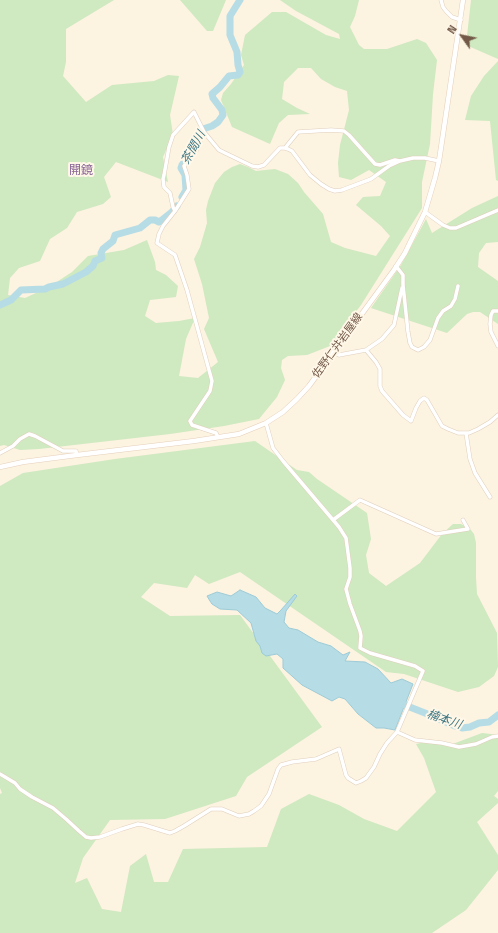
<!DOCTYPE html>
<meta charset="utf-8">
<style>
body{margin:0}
#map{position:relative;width:498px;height:933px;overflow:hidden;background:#fcf3e1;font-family:"Titillium Web",sans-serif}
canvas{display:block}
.north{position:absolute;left:442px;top:16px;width:40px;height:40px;-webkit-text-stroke:3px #fff7e7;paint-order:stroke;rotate:303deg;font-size:11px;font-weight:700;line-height:16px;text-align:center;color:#735948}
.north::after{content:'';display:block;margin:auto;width:14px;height:18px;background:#735948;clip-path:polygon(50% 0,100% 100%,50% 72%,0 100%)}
</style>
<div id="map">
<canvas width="498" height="933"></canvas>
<div class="north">N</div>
</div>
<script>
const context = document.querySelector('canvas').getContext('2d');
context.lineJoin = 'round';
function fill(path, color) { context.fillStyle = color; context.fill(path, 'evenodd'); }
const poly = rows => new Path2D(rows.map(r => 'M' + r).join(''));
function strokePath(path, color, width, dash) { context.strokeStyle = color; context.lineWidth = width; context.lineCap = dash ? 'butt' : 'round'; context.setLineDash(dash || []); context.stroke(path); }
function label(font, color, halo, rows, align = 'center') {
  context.font = font + ' "Titillium Web","Noto Sans JP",sans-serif'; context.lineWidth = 4; context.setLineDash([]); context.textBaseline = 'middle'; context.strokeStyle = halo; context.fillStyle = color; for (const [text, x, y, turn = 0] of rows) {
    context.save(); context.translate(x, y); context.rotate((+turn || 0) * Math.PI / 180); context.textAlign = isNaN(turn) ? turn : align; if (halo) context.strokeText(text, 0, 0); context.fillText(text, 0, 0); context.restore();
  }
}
const green = poly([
 [0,0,114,0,66,29,66,62,63,76,86,102,112,85,154,81,168,75,179,76,170,115,173,135,163,157,168,182,116,162,104,177,111,197,103,204,77,212,67,228,50,239,40,261,19,268,10,278,8,295,25,298,49,287,72,272,88,256,124,250,147,240,155,262,156,270,166,275,178,286,176,297,150,300,145,316,156,323,179,321,195,318,186,339,179,376,198,378,218,362,204,329,209,318,202,284,194,259,200,247,207,223,206,210,208,201,215,183,224,172,232,167,240,164,248,167,256,171,275,169,288,174,298,183,304,192,323,214,331,242,345,248,376,256,390,236,381,226,356,205,363,197,380,196,386,182,369,170,351,180,339,177,338,163,340,145,349,110,347,91,335,87,321,79,311,68,298,68,284,82,282,99,297,108,310,114,288,115,279,123,270,144,232,127,221,100,223,93,231,84,244,65,241,55,245,35,272,12,286,12,326,35,340,39,339,34,296,11,280,0,359,0,355,16,350,27,359,45,364,49,387,49,417,39,426,43,437,60,433,94,430,144,422,182,422,208,361,305,330,346,307,355,288,356,282,360,281,368,285,380,277,397,259,419,224,426,170,434,39,449,20,450,4,445,0,446],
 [180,0,226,0,213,31,207,31],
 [471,0,498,0,498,59,466,45],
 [498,61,498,181,496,180,490,121,465,120,471,96,484,76],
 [498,196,498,242,486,243,479,253,478,267,498,281,498,324,480,312,473,312,467,314,447,333,371,308,401,265,426,219,432,233,472,208],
 [255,441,297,470,309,472,317,479,367,513,371,539,366,555,369,573,386,586,420,563,442,534,453,524,461,524,470,529,474,534,476,543,476,578,477,594,497,633,498,667,494,676,479,687,458,692,404,674,386,672,240,572,209,584,195,575,187,588,154,583,141,597,170,616,240,615,322,727,247,777,236,796,165,819,110,820,83,858,75,883,87,878,102,909,121,912,130,866,146,854,154,882,168,882,183,849,267,847,281,809,309,794,339,805,364,819,397,831,436,792,424,758,416,744,425,742,450,745,482,733,491,734,498,736,498,791,494,796,498,799,498,803,477,822,498,855,498,870,466,910,432,933,0,933,0,794,2,793,0,788,0,486,23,473,115,459]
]);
const water = poly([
 [240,590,256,597,265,608,277,614,281,610,295,594,297,596,286,611,284,622,289,628,298,630,318,642,331,646,343,655,350,652,345,661,365,662,378,669,391,683,402,679,413,684,395,730,384,728,376,728,358,714,345,699,339,697,332,701,302,685,283,668,283,659,277,654,266,656,262,653,260,646,256,641,251,623,237,610,220,609,212,604,210,601,207,596,217,592,231,596,240,590]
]);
const river = poly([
 [182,197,186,190,185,175,181,168,182,165,196,148,200,133,203,129,212,126,218,122,223,115,222,110,213,98,212,94,220,87,229,76,238,75,240,72,238,65,237,52,230,35,230,16,240,0],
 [0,305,11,300,21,290,45,289,49,287,63,284,86,272,93,266,95,261,102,258,101,253,103,249,113,241,115,235,140,228,150,220,155,220,159,222,162,220,172,212,177,206],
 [397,702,430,715,455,726,462,728,470,727,479,723,489,722,498,715]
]);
const minor = poly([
 [441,0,443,7,446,11,452,17,461,20],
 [204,132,202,135,198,148,184,166,187,175,189,189,175,211,163,226,159,234,157,243,175,255,187,290,212,381,210,391,190,421,192,425,216,433,218,437],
 [285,148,298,132,331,130,344,131,349,135,375,164,380,165,395,160,400,161,413,158,425,158,439,161],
 [175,211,173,207,170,193,164,187,163,179,164,175,169,147,173,135,194,112,204,132,219,150,225,153,252,166,258,167,264,165,280,148,285,148,288,149,292,151,310,175,321,184,329,189,335,191,342,190,371,179,389,166,400,161],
 [425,212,443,225,450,228,456,228,498,210],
 [396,266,403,275,403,285,408,332,410,343,412,347,418,350,424,347,430,340,438,318,443,311,451,306,455,299,458,286],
 [498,311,493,311,491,315,490,324,491,332,498,346],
 [366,350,376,362,380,369,380,386,382,391,403,415,411,421,416,408,420,401,424,398,427,400,442,426,448,429,458,433,469,433,478,429,490,422,498,415],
 [333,352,339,355,366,350,382,339,394,325,402,288],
 [466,433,470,459,475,473,490,497],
 [0,453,13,446,20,439,29,434,35,436,63,451,76,451,77,455],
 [333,520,360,500,436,534,455,531,468,529,463,520],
 [397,732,415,740,442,743,459,747,476,744,492,737,498,736],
 [0,774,15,783,20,789,32,797,53,808,66,819,79,831,86,837,91,838,100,837,122,829,138,824,144,825,170,833,175,831,184,826,211,809,222,809,239,816,249,814,254,811,261,806,269,794,278,769,281,765,292,762,316,759,339,749,346,775,348,778,356,783,361,781,366,778,374,767,380,754,387,743,397,732,423,671,415,666,370,653,360,648,361,636,360,631,350,604,346,589,350,577,350,568,346,538,339,527,283,461,273,448,266,423]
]);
const secondary = poly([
 [0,467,23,462,77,455,194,441,239,434,266,423,283,412,297,399,309,386,394,270,405,253,425,212,435,178,439,161,463,0]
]);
const streetNames = [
 ["佐野仁井岩屋線",338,346,-54]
];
const waterNames = [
 ["茶間川",194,148,-61],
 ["楠本川",444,720,19]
];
const neighbourhoodNames = [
 ["開鏡",81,171]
];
fill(green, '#cfe9c0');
fill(water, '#b6dce5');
strokePath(water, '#9dcbd7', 1);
strokePath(river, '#b6dce5', 7);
strokePath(minor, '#e0cfbd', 4.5);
strokePath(secondary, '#e5d0bb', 5.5);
strokePath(minor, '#fff', 3.5);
strokePath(secondary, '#fff', 4.5);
label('11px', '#735948', '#fff7e7', streetNames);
label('italic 12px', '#427986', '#fff7e7', waterNames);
label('12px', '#876496', '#fff7e7', neighbourhoodNames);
</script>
